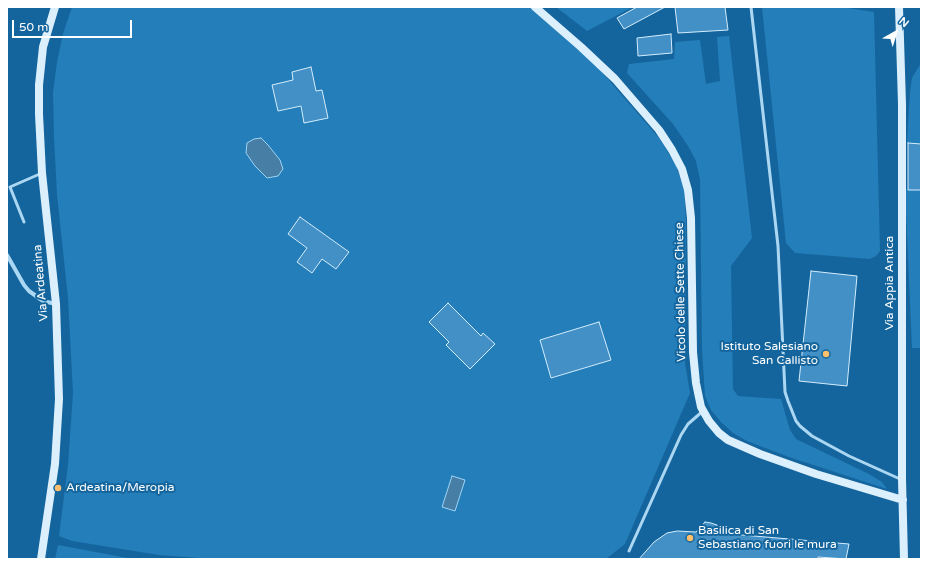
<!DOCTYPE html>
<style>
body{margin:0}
#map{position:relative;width:928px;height:566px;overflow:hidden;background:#14659d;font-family:"Varela Round",sans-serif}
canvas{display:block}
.frame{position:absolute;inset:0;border:8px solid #fff;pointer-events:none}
.north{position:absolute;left:876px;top:12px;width:40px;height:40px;-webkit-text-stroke:3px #14659d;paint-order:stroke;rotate:39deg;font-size:11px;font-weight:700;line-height:16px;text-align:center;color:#fff}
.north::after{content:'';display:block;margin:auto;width:14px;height:18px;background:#fff;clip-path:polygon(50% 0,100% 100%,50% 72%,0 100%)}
.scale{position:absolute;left:12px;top:20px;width:120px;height:18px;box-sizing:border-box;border:2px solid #fff;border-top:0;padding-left:5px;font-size:12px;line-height:14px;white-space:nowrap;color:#fff;-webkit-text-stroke:3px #14659d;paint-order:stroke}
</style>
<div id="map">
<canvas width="928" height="566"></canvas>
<div class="frame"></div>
<div class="north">N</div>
<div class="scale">50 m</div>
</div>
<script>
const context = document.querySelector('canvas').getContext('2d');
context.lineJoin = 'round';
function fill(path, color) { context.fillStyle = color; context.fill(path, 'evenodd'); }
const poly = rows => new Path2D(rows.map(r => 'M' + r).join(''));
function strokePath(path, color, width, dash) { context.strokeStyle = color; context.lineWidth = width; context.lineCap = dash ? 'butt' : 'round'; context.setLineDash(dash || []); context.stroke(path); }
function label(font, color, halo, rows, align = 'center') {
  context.font = font + ' "Varela Round",sans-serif'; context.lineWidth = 4; context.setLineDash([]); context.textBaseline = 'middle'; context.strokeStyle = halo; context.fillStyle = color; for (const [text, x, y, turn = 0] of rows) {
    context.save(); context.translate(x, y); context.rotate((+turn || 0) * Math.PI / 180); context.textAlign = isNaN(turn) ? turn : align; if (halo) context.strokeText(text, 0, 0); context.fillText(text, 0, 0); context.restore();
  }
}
const green = poly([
 [72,7,530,7,594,63,659,138,676,165,684,189,686,220,685,363,690,393,625,544,606,559,212,559,159,555,72,541,59,536,68,465,73,393,68,298,57,195,54,137,53,93,57,62,63,34],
 [300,217,349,252,336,269,322,259,312,273,297,262,307,248,288,234],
 [448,303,481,336,483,333,495,344,470,369,446,345,449,342,429,322],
 [599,322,611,360,552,378,540,340],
 [556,7,633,7,587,31],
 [762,7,842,7,874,12,880,251,876,256,870,259,795,253,786,243],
 [729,36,752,238,731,266,733,389,738,396,781,399,790,430,796,439,869,474,882,482,887,489,789,457,747,441,733,433,721,422,711,410,705,396,702,350,700,180,696,161,688,146,673,124,627,73,629,64,674,59,675,42,700,40,706,84,720,81,717,37],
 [921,63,921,144,907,143,910,92,912,78],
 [905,189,921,190,921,348,912,348],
 [58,545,133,559,55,559]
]);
const water = poly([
 [261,138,268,145,280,160,283,169,278,176,267,178,255,166,246,153,247,143,254,139,261,138],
 [452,476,465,480,455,511,442,507,452,476]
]);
const building = poly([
 [637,7,665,7,624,29,617,18,637,7],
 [675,7,725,7,728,30,678,33,675,7],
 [671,34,672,53,638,56,637,38,671,34],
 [311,67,316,91,322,90,328,118,304,123,301,106,278,111,272,85,293,80,292,72,311,67],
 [908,143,921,144,921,190,908,190,908,143],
 [300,217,349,252,336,269,322,259,312,273,297,262,307,248,288,234,300,217],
 [811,271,857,276,847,386,799,381,811,271],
 [448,303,481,336,483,333,495,344,470,369,446,345,449,342,429,322,448,303],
 [599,322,611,360,551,378,540,340,599,322],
 [705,522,711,523,717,525,718,533,849,544,846,559,818,557,818,559,639,559,654,542,667,533,677,531,696,532,705,522]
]);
const lane = poly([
 [751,7,778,246,785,392,788,401,796,421,800,426,812,436,849,456,900,479],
 [24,222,10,187,42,173],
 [629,551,681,435,688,424,703,411]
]);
const street = poly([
 [7,255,24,285,29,291,43,301,56,304]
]);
const secondary = poly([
 [535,7,581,47,615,79,659,130,672,150,682,169,688,190,691,218,693,352,696,383,701,407,709,421,719,433,728,440,760,454,816,474,903,500],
 [899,7,902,104,902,479,904,559],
 [41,559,55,464,59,399,56,304,42,173,39,114,39,85,43,47,55,7]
]);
const markers = [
 [826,354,4,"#ffbf6e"],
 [58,488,4,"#ffbf6e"],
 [690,538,4,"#ffbf6e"]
];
const streetNames = [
 ["Via Ardeatina",41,283,-95],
 ["Via Appia Antica",890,283,-90],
 ["Vicolo delle Sette Chiese",681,292,-91]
];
const poiNames = [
 ["Istituto Salesiano",818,347,"right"],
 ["San Callisto",818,361,"right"],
 ["Ardeatina/Meropia",66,488],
 ["Basilica di San",698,531],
 ["Sebastiano fuori le mura",698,545]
];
fill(green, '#247eba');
fill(water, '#477ea6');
strokePath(water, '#9ed4f6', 1);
fill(building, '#4290c5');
strokePath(building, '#d4edfd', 1);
strokePath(lane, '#acd7f3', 3);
strokePath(street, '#acd7f3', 4);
strokePath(secondary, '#dbeffd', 8);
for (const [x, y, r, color] of markers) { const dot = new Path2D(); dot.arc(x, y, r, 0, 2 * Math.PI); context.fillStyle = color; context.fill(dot); strokePath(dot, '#14659d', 1.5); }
label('12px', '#fff', '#14659d', streetNames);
label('12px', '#fff', '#14659d', poiNames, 'left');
</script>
